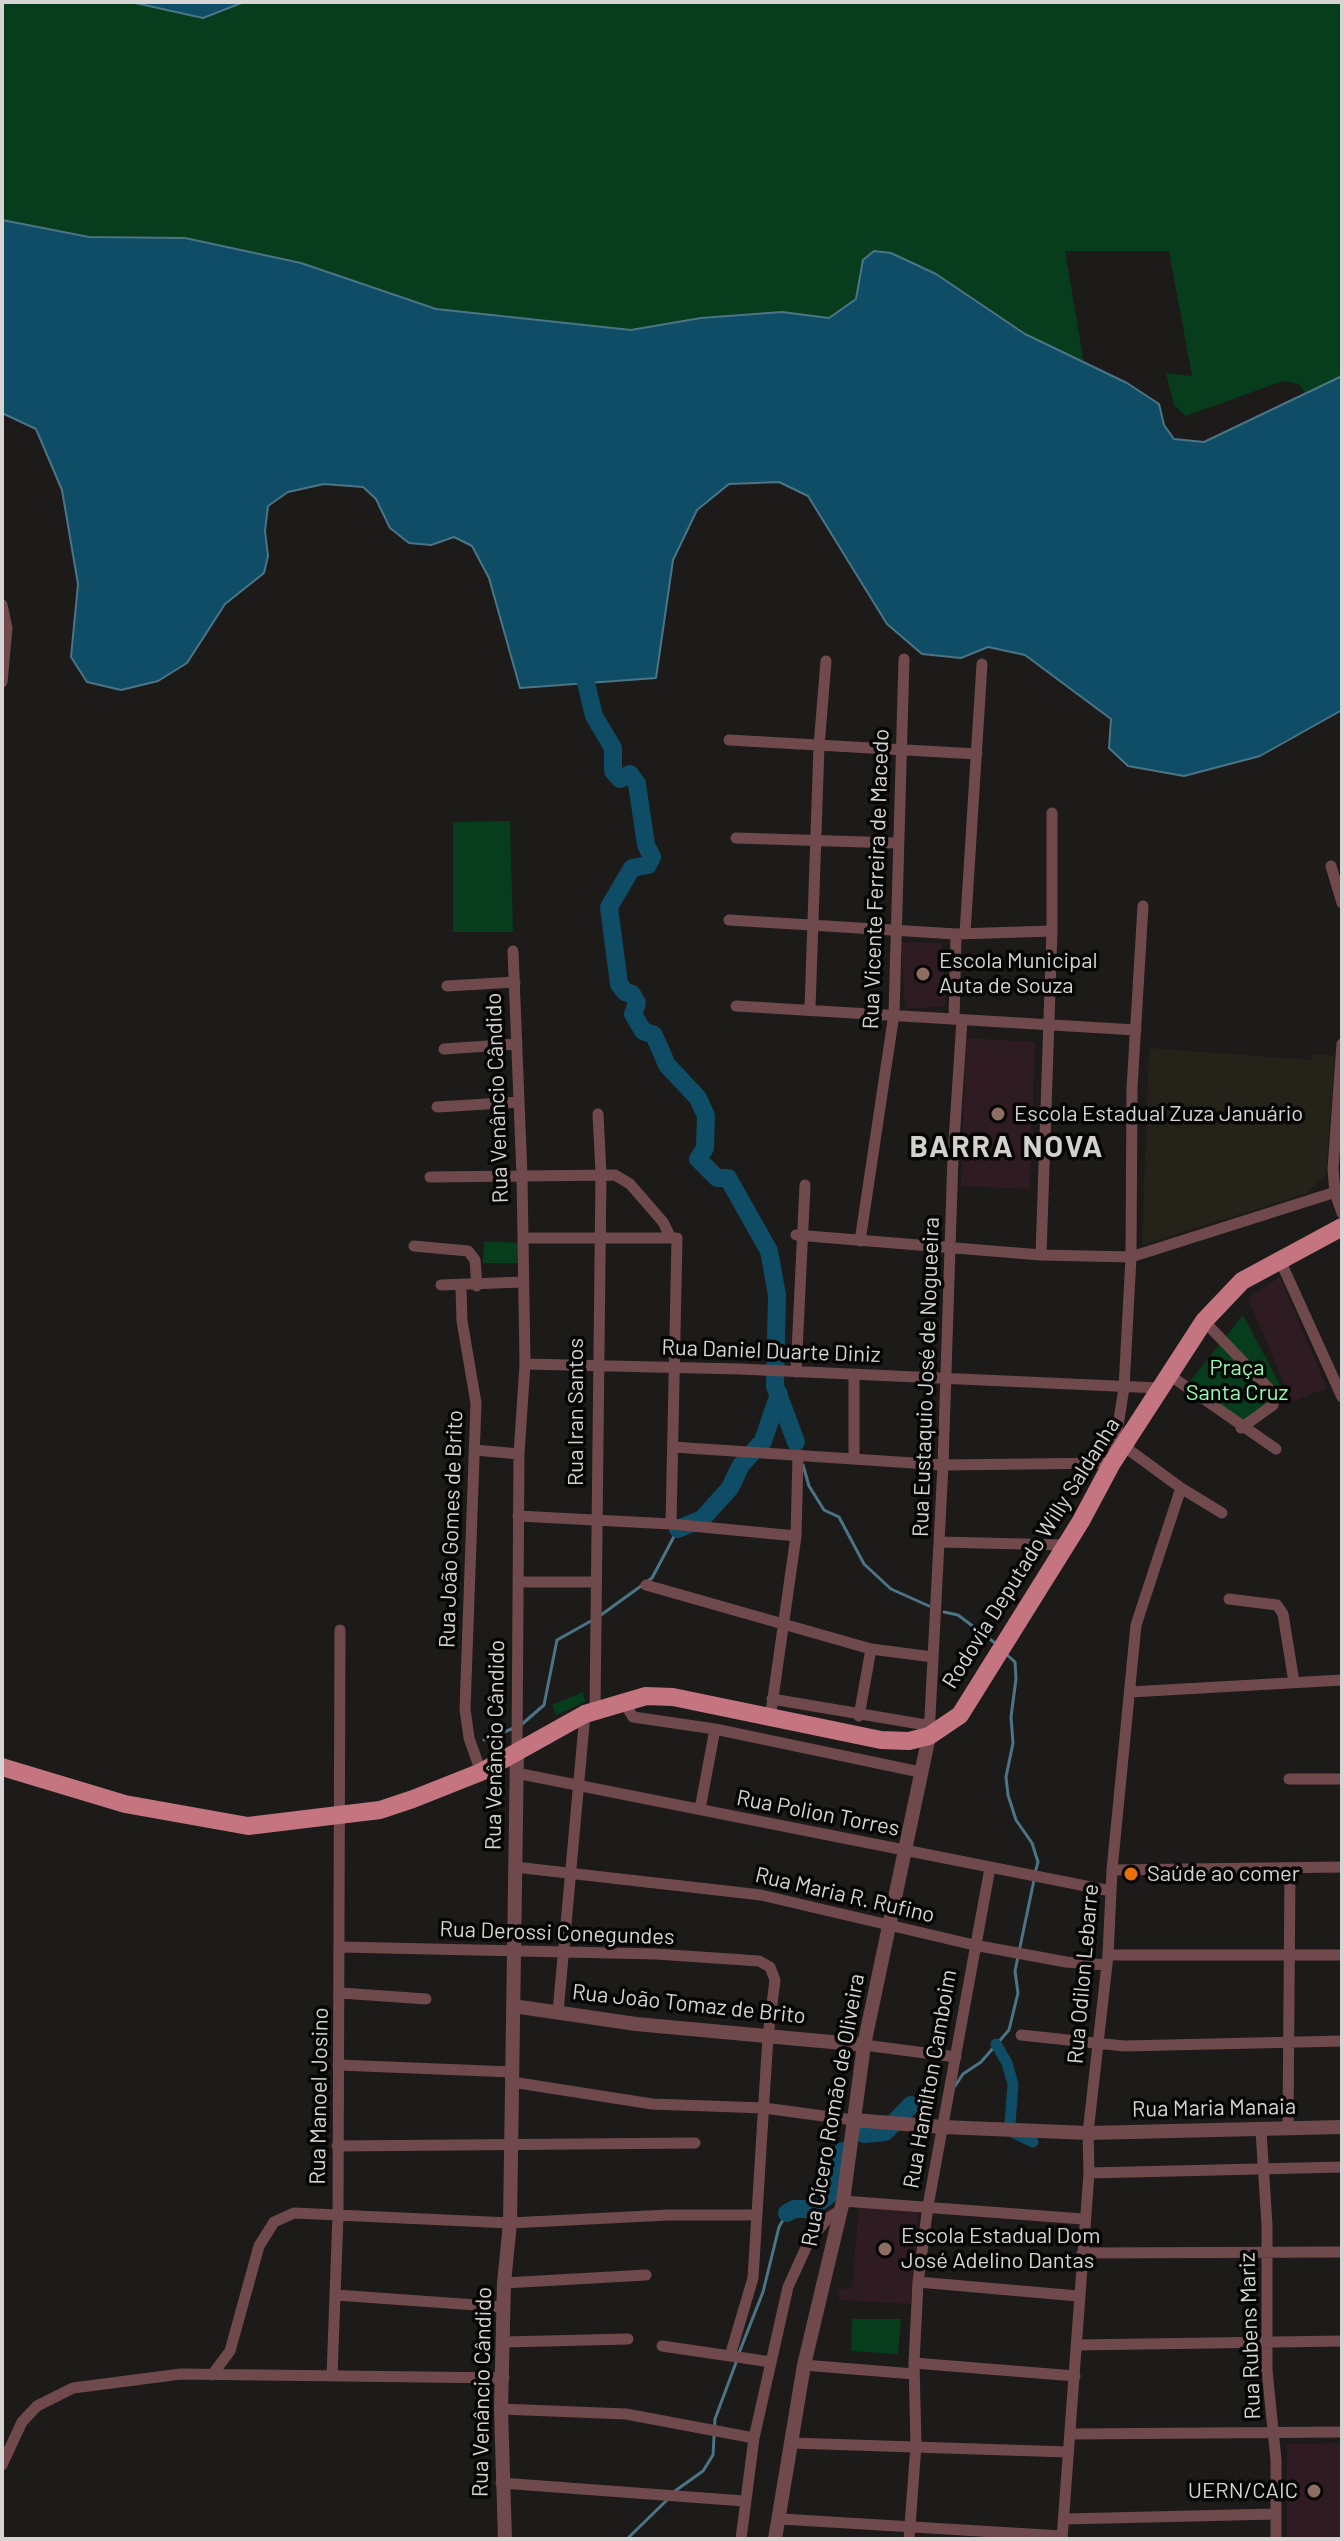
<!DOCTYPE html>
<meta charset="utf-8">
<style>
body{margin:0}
#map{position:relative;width:1344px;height:2541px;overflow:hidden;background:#1c1b19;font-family:Barlow,sans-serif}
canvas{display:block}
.frame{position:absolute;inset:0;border:4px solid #d6d5d4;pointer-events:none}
</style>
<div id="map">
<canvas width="1344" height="2541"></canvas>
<div class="frame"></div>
</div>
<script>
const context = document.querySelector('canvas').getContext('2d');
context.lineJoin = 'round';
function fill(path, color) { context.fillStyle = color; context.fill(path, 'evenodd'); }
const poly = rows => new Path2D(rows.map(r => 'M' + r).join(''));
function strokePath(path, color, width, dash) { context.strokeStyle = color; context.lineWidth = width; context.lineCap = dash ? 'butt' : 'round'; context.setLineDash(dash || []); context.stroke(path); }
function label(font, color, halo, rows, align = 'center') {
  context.font = font + ' Barlow,sans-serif'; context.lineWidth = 7; context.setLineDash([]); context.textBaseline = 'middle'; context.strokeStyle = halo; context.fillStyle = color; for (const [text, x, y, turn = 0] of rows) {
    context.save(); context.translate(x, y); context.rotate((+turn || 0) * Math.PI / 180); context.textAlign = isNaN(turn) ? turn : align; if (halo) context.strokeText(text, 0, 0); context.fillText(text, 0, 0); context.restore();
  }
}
const built = poly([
 [1149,1048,1311,1060,1313,1054,1335,1056,1326,1174,1308,1193,1142,1245]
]);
const education = poly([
 [901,942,942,943,946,1006,905,1009],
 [966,1038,1035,1042,1030,1189,961,1186],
 [1280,1277,1327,1388,1292,1402,1248,1298],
 [859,2205,919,2210,911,2304,839,2300,839,2289,852,2288],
 [1342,2443,1342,2539,1287,2539,1287,2444]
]);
const green = poly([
 [2,2,131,2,203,18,244,2,1342,2,1342,376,1306,395,1299,384,1283,381,1186,416,1174,405,1166,373,1192,376,1169,251,1065,251,1084,363,1025,334,936,274,891,253,874,251,863,260,856,299,829,318,782,312,701,318,631,330,436,309,301,263,185,238,89,237,2,220],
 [510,821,513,932,453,932,453,822],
 [484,1241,520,1243,521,1263,483,1263],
 [1243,1315,1286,1396,1236,1424,1187,1385],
 [583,1692,585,1702,556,1715,552,1705],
 [852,2319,901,2319,898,2354,851,2351]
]);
const water = poly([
 [131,2,244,2,203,18,131,2],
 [2,220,89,237,185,238,301,263,436,309,631,330,701,318,782,312,829,318,856,299,863,260,874,251,891,253,936,274,1025,334,1127,383,1159,404,1164,425,1174,439,1204,442,1342,376,1342,710,1260,756,1184,776,1128,766,1109,748,1111,719,1025,655,988,647,961,658,922,654,887,624,808,496,779,482,729,484,697,510,673,560,656,678,520,688,489,578,472,546,454,537,431,545,409,543,390,528,376,499,363,487,324,484,288,492,268,506,265,531,268,556,264,573,225,604,187,663,158,681,121,690,87,682,71,657,78,584,62,490,36,429,2,413,2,220]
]);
const stream = poly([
 [803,1465,809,1486,824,1510,839,1517,864,1564,891,1589,929,1606],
 [944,1612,958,1615,995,1643],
 [601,1615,652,1578,678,1529],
 [1006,1654,1015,1662,1016,1679,1011,1717,1013,1743,1006,1777,1008,1795,1016,1820,1032,1843,1038,1862,1035,1873],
 [521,1725,544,1705,557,1640,591,1621],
 [484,1740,514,1728],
 [955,2086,963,2074,981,2062,1009,2030,1018,1993,1015,1971,1034,1880],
 [739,2353,763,2292,779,2227,787,2213],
 [675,2491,703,2471,713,2455,715,2419,737,2360],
 [627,2539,667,2500]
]);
const canal = poly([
 [996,2044,1007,2063,1013,2084,1010,2124,1014,2133,1033,2142]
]);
const river = poly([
 [581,662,594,716,613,748,613,771,620,779,630,774,637,784,646,845,652,857,648,865,632,868,609,907,619,984,625,992,632,994,637,1003,633,1014,643,1031,654,1035,667,1065,698,1098,706,1116,705,1148,698,1159,717,1178,728,1178,769,1251,777,1295,775,1386,796,1442],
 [678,1529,702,1519,730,1488,741,1465,763,1441,779,1394],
 [864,2134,885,2132,911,2105],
 [787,2213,794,2209,810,2209,836,2190,843,2151]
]);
const minor = poly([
 [2,605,7,628,2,682],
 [729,740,977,754],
 [736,838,897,843],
 [1331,866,1342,903],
 [729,920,956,934,1052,931],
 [965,933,982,664],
 [513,951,522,1176,525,1364,519,1454,517,1751],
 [447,986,515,982],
 [736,1006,1136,1030],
 [810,1008,819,746,826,661],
 [954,1019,956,934],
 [1342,1044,1333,1169,1335,1193,1342,1213],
 [444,1049,517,1044],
 [437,1107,519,1102],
 [430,1177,615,1175,630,1184,663,1222,671,1238],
 [796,1235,1041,1255,1131,1257,1342,1190],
 [523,1238,677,1238,671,1524],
 [860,1241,894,1014,904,659],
 [414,1246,468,1251,475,1260,477,1286],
 [1041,1255,1052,931,1052,813],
 [1279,1258,1342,1397],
 [441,1285,523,1282],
 [461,1287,462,1321,476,1403,465,1709,469,1738,481,1772],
 [1204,1321,1275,1395,1273,1405,1241,1428],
 [525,1364,740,1369,1159,1388],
 [796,1372,805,1185],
 [1168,1374,1276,1449],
 [854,1375,854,1457],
 [673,1447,943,1465,1112,1463,1124,1388,1131,1257,1132,1088,1143,906],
 [475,1450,519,1454],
 [1181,1488,1222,1513],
 [518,1516,671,1524,796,1536],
 [940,1542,1064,1545],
 [519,1582,594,1582],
 [646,1585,871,1649,933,1657],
 [1229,1599,1277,1605,1283,1614,1294,1682],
 [1130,1692,1342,1680],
 [772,1699,932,1726],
 [623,1701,633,1717,715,1729,920,1772],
 [595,1710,601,1173,598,1114],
 [859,1716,871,1649],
 [770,1719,796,1536,798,1455],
 [929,1736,943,1465,953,1156,962,1020],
 [516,1773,1111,1891],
 [1289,1779,1342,1779],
 [700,1809,715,1729],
 [515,1867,761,1895,974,1945,1066,1962,1107,1965],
 [1112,1870,1342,1867],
 [341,1947,656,1954,759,1961,770,1967,775,1980,768,2036,753,2278,730,2356],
 [1108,1955,1342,1955],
 [341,1993,426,1999],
 [558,2012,585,1714],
 [1021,2035,1124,2046,1342,2041],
 [864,2045,956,2057],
 [338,2065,512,2072],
 [512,2082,652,2104,764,2108,853,2120],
 [1288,2128,1290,1868],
 [1261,2131,1267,2225,1267,2370,1276,2460,1276,2539],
 [337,2146,695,2143],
 [1089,2173,1342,2167],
 [843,2201,1083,2219],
 [1082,2253,1342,2252],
 [918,2282,1078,2296],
 [504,2283,646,2275],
 [336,2295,504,2307],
 [505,2342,628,2339],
 [1077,2345,1342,2341],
 [662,2346,771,2362],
 [914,2363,1075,2376],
 [804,2365,914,2374],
 [212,2375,230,2351,259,2246,274,2222,294,2213,510,2223,668,2215,757,2215],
 [332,2376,338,2215,340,1630],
 [501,2409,626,2414,754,2438],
 [1071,2434,1342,2432],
 [792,2443,1068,2452],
 [2,2465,22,2422,37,2406,73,2388,181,2374,504,2378],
 [501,2483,744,2501],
 [781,2519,1062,2536],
 [1065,2519,1276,2514],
 [741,2539,754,2438,788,2287,809,2241,828,2218,841,2210],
 [909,2539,916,2445,914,2363,918,2282,928,2206,990,1868],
 [1062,2539,1089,2173,1088,2133,1108,1955,1112,1870,1136,1625,1181,1488,1125,1447]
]);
const tertiary = poly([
 [513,2006,636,2024,864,2045],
 [853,2120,943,2127,1088,2133,1342,2127],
 [505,2539,501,2409,504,2283,510,2223,517,1751],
 [775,2539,804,2365,843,2201,864,2045,929,1736]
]);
const primary = poly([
 [2,1767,125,1804,248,1826,380,1810,413,1799,481,1772,585,1714,646,1696,673,1697,881,1740,909,1741,929,1736,960,1715,1081,1521,1112,1463,1204,1321,1242,1281,1342,1227]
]);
const markers = [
 [923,974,8,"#8d6e63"],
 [998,1114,8,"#8d6e63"],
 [1131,1874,8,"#e8710a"],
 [885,2249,8,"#8d6e63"],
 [1314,2491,8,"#8d6e63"]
];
const streetNames = [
 ["Rua Vicente Ferreira de Macedo",876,879,-88],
 ["Rua Venâncio Cândido",497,1098,-92],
 ["Rua Daniel Duarte Diniz",771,1351,2],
 ["Rua Eustaquio José de Nogueeira",926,1377,-88],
 ["Rua Iran Santos",576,1412,-90],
 ["Rua João Gomes de Brito",451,1529,-88],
 ["Rodovia Deputado Willy Saldanha",1031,1553,-58],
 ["Rua Venâncio Cândido",495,1745,-89],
 ["Rua Polion Torres",818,1813,11],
 ["Rua Maria R. Rufino",845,1895,13],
 ["Rua Derossi Conegundes",557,1933,2],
 ["Rua Odilon Lebarre",1083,1974,-85],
 ["Rua João Tomaz de Brito",689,2004,6],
 ["Rua Hamilton Camboim",930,2079,-80],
 ["Rua Manoel Josino",319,2096,-89],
 ["Rua Maria Manaia",1214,2108,-1],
 ["Rua Cícero Romão de Oliveira",833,2110,-80],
 ["Rua Rubens Mariz",1250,2336,-92],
 ["Rua Venâncio Cândido",482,2392,-89]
];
const poiNames = [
 ["Escola Municipal",939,961],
 ["Auta de Souza",939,986],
 ["Escola Estadual Zuza Januário",1014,1114],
 ["Saúde ao comer",1147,1874],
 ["Escola Estadual Dom",901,2236],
 ["José Adelino Dantas",901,2261],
 ["UERN/CAIC",1298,2491,"right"]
];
const parkNames = [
 ["Praça",1237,1368],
 ["Santa Cruz",1237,1393]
];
const districtNames = [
 ["BARRA NOVA",1007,1147]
];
fill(built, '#25221a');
fill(education, '#2e1c22');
fill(green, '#073c1c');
fill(water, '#0f4c65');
strokePath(water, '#4b7586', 2);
strokePath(stream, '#4b7586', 3);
strokePath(canal, '#0f4c65', 11);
strokePath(river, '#0f4c65', 18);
strokePath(minor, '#70494d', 11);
strokePath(tertiary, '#70494d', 14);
strokePath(primary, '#c57580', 18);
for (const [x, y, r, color] of markers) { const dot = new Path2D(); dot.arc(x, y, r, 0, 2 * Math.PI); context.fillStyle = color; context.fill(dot); strokePath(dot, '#060605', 3); }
label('22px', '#d6d5d4', '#060605', streetNames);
label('22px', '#d6d5d4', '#060605', poiNames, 'left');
label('22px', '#91ffaf', '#060605', parkNames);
context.letterSpacing = '2px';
label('bold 30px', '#d2d1ce', '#060605', districtNames);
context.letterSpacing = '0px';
</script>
